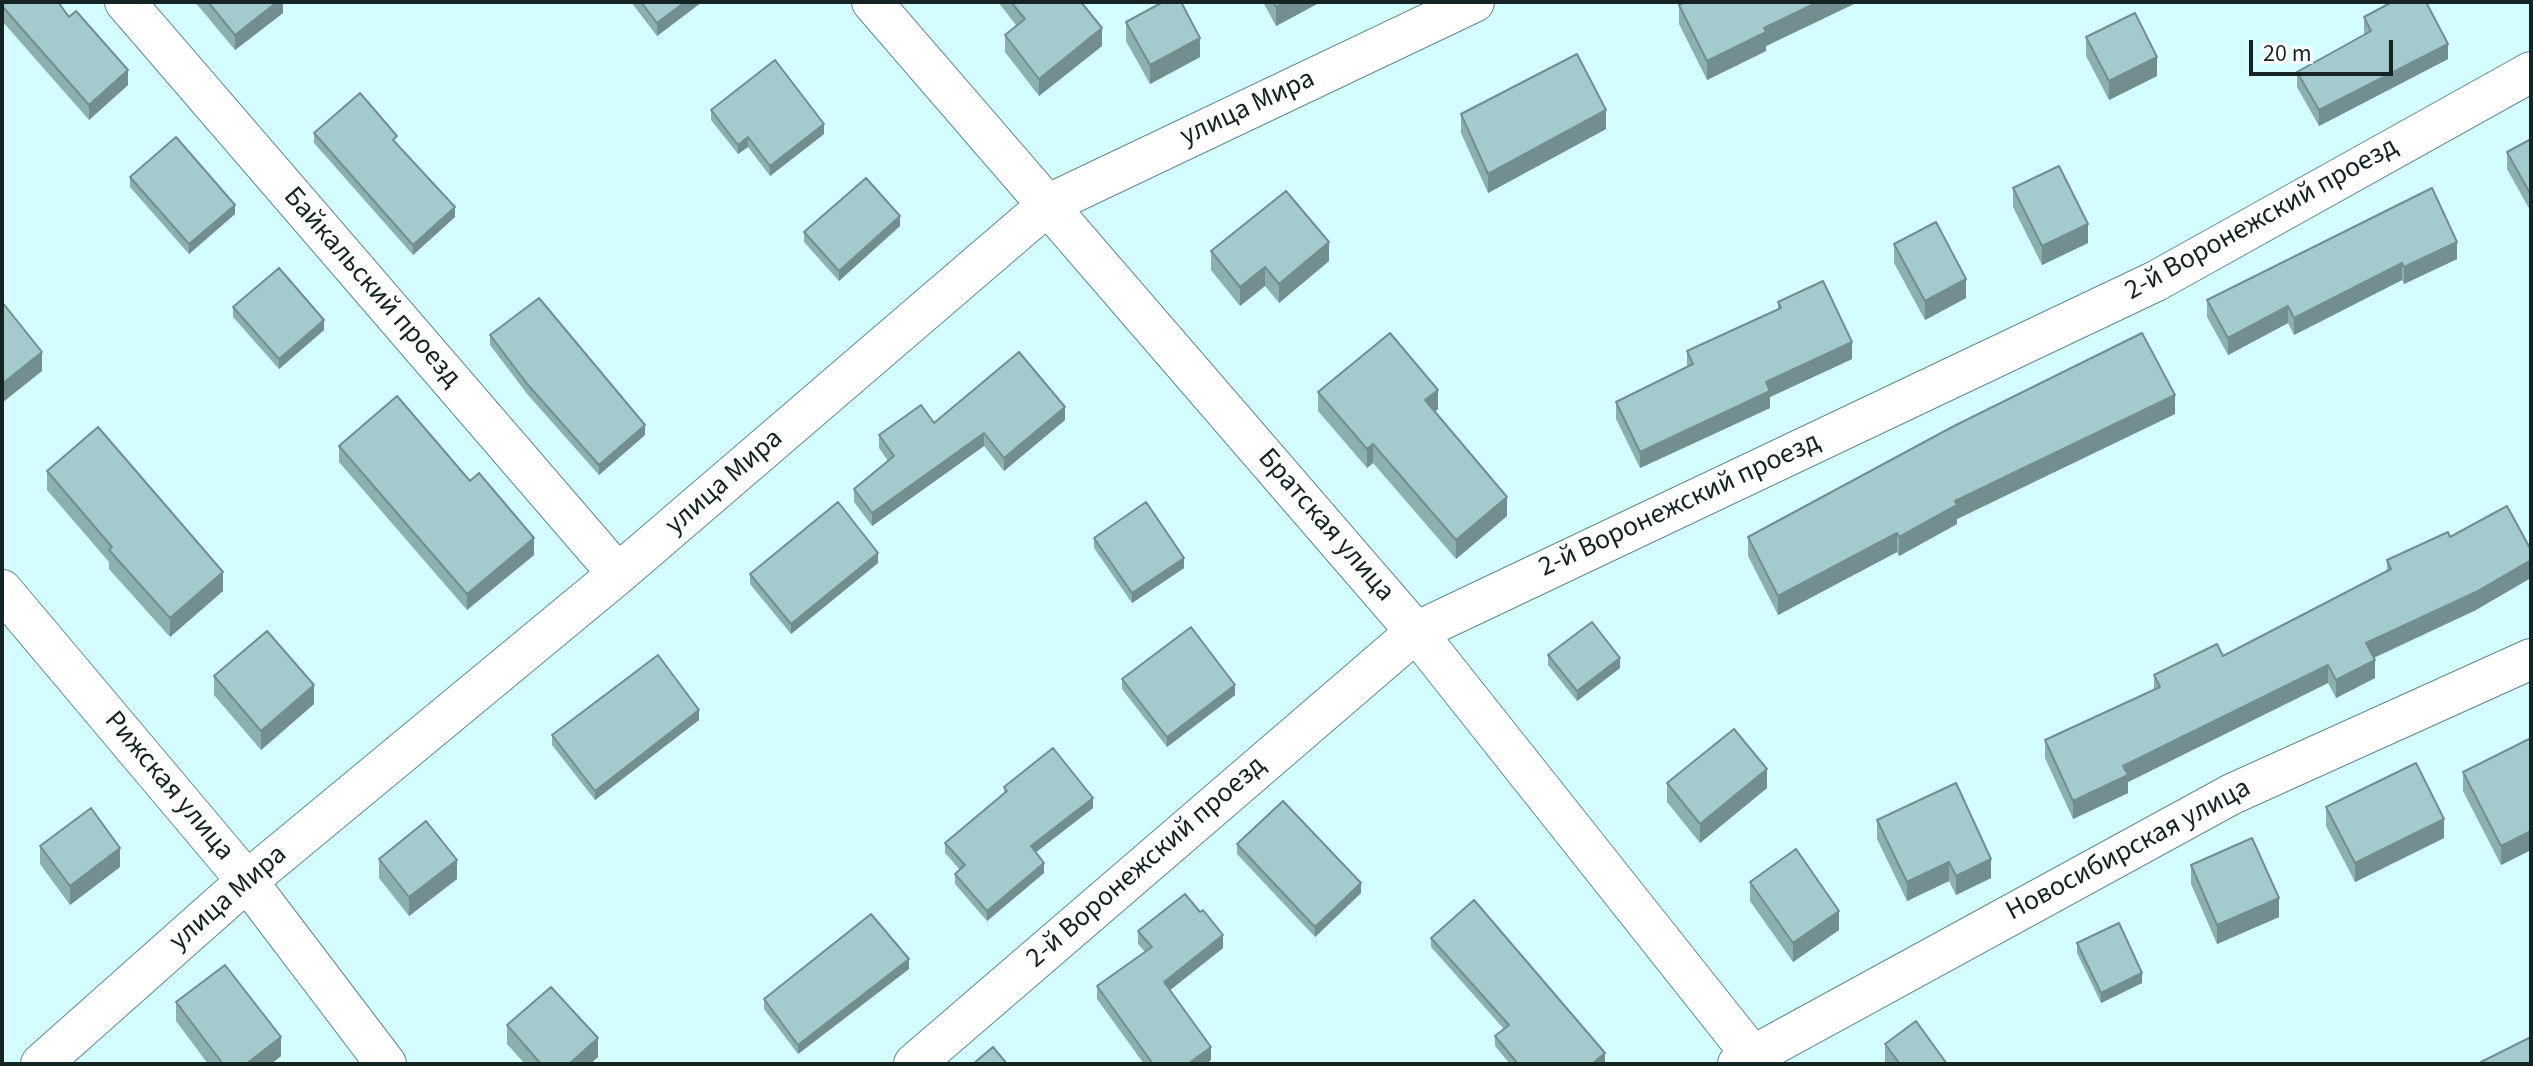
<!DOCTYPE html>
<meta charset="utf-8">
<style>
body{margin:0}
#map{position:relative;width:2533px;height:1066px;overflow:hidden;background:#d3fdff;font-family:"Source Sans 3",sans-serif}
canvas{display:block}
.frame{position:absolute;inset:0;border:4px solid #142324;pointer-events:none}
.scale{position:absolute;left:2249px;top:40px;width:144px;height:36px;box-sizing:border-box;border:4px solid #142324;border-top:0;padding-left:10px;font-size:24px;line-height:28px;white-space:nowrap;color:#142324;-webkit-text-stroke:6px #fff;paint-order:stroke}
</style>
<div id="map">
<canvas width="2533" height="1066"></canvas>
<div class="frame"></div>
<div class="scale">20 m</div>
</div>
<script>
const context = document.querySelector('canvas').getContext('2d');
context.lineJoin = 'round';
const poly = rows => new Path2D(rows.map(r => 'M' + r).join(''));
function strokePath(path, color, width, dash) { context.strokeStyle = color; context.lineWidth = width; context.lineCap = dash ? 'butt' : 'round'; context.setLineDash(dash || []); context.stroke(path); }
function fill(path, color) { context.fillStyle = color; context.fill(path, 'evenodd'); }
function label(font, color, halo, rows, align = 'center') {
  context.font = font + ' "Source Sans 3",sans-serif'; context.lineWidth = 6; context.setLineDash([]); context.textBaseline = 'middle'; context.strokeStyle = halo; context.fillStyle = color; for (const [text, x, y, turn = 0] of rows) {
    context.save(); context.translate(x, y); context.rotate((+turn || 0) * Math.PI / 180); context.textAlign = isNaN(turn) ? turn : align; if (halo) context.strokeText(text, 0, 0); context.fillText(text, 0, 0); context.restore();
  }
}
const minor = poly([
 [125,2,618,574],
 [872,2,1416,632,1759,1064],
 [2,590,247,881,386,1064],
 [41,1064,247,881,618,574,1049,204,1474,2],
 [914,1064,1416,632,2156,281,2531,72],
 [1738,1064,2232,794,2531,659]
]);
const wall = poly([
 [2,2,69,17,128,85,89,120,2,21],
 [195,2,283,2,283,13,235,50],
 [631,2,702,2,657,36],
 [998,2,1081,2,1102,46,1039,96,1005,52,1005,35,1016,25],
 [1263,2,1317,2,1317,4,1276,26],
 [1686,2,1858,2,1766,46,1766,51,1707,80,1679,24,1679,5],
 [2364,17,2448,59,2319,126,2297,87,2297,72,2364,35],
 [1126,22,1200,57,1150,84,1126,41],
 [2086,37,2157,76,2109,100,2086,56],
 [711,110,824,134,770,176,748,147,738,154,711,120],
 [1461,114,1606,129,1488,193,1461,133],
 [314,133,397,145,455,217,413,255,314,143],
 [2531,139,2531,212,2507,169,2507,152],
 [130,177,235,214,189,254,130,187],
 [2013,188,2088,243,2042,265,2013,207],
 [2432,188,2457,259,2404,284,2402,280,2294,335,2288,323,2228,355,2207,317,2207,300],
 [900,226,839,281,804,242,804,232],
 [1894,244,1966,298,1925,320,1894,263],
 [1211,251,1329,261,1279,303,1265,286,1240,306,1211,270],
 [1778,302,1852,359,1770,397,1770,408,1640,468,1616,419,1616,402,1687,367,1687,351,1778,309],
 [233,307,324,330,279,369,233,317],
 [490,335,645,435,599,475,528,395,490,345],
 [1318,392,1438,409,1435,412,1507,516,1456,559,1373,463,1367,468,1318,411],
 [2175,414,1957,519,1957,524,1899,556,1897,552,1778,615,1748,556,1748,537],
 [1065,420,1004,471,984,446,872,526,854,502,854,489,888,461,879,448,879,435,934,423],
 [339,446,534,555,467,610,339,462],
 [47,471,223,591,170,637,109,569,109,562,47,490],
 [1094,538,1184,568,1132,603,1094,548],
 [2387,560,2476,610,2374,658,2375,678,2336,698,2328,683,2128,782,2128,793,2073,819,2045,758,2045,740,2154,690,2154,675,2223,656,2387,571],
 [878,563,791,634,750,584,750,574],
 [1548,655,1620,668,1577,701,1548,665],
 [214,676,314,704,261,750,214,695],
 [1122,679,1235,695,1167,747,1122,689],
 [699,720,595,800,552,745,552,735],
 [2531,738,2531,850,2501,865,2463,791,2463,772],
 [1667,783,1767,788,1700,843,1667,802],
 [1004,787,1093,808,1036,852,1044,873,987,921,955,884,955,874,960,870,945,853,945,843,1004,794],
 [2326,807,2444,838,2355,882,2326,826],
 [1877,820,1991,878,1956,895,1949,881,1907,901,1877,839],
 [1237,844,1361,893,1315,937,1237,854],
 [40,846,120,867,70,905,40,864],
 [379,859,457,879,409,916,379,878],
 [2191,865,2279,917,2217,944,2191,884],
 [1750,882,1839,930,1793,962,1750,901],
 [1138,931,1223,948,1170,990,1211,1060,1206,1064,1144,1064,1097,999,1097,986,1145,952,1138,944],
 [1431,938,1605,1063,1510,1064,1495,1046,1495,1036,1504,1029,1431,947],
 [2077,943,2142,983,2101,1003,2077,953],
 [909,969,798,1054,764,1009,764,999],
 [176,1002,281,1056,271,1064,208,1064,176,1021],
 [507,1025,598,1057,590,1064,525,1064,507,1044],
 [1885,1044,1947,1064,1885,1064]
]);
const shadedWall = poly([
 [277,2,283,2,283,13,235,50,235,35],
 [685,2,702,2,657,36,657,23],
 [1286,2,1317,2,1317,4,1276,26,1276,7],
 [1818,2,1858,2,1766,46,1766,51,1707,80,1707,61,1764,28],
 [1102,28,1102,46,1039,96,1039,79],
 [1200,38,1200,57,1150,84,1150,65],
 [2448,44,2448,59,2319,126,2319,110],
 [2157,57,2157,76,2109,100,2109,81],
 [128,70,128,85,89,120,89,105],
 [1606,110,1606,129,1488,193,1488,174],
 [824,124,824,134,770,176,770,166],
 [748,137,748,147,738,154,738,145],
 [235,205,235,214,189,254,189,244],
 [455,207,455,217,413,255,413,245],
 [900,216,900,226,839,281,839,271],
 [2088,224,2088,243,2042,265,2042,246],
 [1329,242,1329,261,1279,303,1279,284],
 [2457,242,2457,259,2404,284,2404,267],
 [2402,263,2402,280,2294,335,2294,318],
 [1265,267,1265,286,1240,306,1240,287],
 [1966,279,1966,298,1925,320,1925,301],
 [2288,306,2288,323,2228,355,2228,338],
 [324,320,324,330,279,369,279,359],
 [1852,342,1852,359,1770,397,1770,408,1640,468,1640,452,1766,382],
 [42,352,42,371,2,403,2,384],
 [1438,390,1438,409,1425,419,1425,400],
 [2175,395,2175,414,1957,519,1957,524,1899,556,1899,537,1955,501],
 [1065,407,1065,420,1004,471,1004,458],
 [645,425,645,435,599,475,599,465],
 [984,433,984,446,872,526,872,513],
 [1373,444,1373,463,1367,468,1367,449],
 [1507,497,1507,516,1456,559,1456,540],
 [1897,533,1897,552,1778,615,1778,596],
 [534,538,534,555,467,610,467,594],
 [878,553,878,563,791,634,791,624],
 [1184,558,1184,568,1132,603,1132,593],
 [2531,560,2531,578,2476,610,2366,661,2366,643],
 [223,572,223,591,170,637,170,618],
 [1620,658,1620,668,1577,701,1577,691],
 [2375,660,2375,678,2336,698,2336,680],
 [2328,665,2328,683,2128,782,2128,793,2073,819,2073,801,2123,766],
 [314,685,314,704,261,750,261,731],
 [1235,685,1235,695,1167,747,1167,737],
 [699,710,699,720,595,800,595,791],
 [1767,769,1767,788,1700,843,1700,824],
 [1093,798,1093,808,1031,856,1031,846],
 [2444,819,2444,838,2355,882,2355,863],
 [2531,831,2531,850,2501,865,2501,846],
 [120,848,120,867,70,905,70,886],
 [1991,859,1991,878,1956,895,1956,876],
 [457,860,457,879,409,916,409,897],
 [1949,862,1949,881,1907,901,1907,882],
 [1044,863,1044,873,987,921,987,911],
 [1361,883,1361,893,1315,937,1315,927],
 [2279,898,2279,917,2217,944,2217,925],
 [1839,911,1839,930,1793,962,1793,943],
 [1223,935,1223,948,1164,995,1164,982],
 [909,959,909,969,798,1054,798,1045],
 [2142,973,2142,983,2101,1003,2101,993],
 [281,1037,281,1056,271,1064,246,1064],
 [598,1038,598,1057,590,1064,569,1064],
 [1211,1047,1211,1060,1206,1064,1188,1064],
 [1605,1053,1605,1063,1592,1064]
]);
const building = poly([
 [2,2,58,2,69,17,76,11,128,70,89,105,2,6,2,2],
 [208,2,277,2,235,35,208,2],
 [641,2,685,2,657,23,641,2],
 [1011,2,1081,2,1102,28,1039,79,1005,35,1025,19,1011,2],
 [1163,2,1181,2,1200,38,1150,65,1126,22,1163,2],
 [1273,2,1286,2,1276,7,1273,2],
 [1686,2,1818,2,1764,28,1766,32,1707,61,1679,5,1686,2],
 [2392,2,2426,2,2448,44,2319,110,2297,72,2371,31,2364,17,2392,2],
 [2135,13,2157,57,2109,81,2086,37,2135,13],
 [1577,54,1606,110,1488,174,1461,114,1577,54],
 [775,60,824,124,770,166,748,137,738,145,711,110,775,60],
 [360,93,397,136,393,140,455,207,413,245,314,133,360,93],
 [176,137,235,205,189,244,130,177,176,137],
 [2531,139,2531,195,2507,152,2531,139],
 [2059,166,2088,224,2042,246,2013,188,2059,166],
 [866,178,900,216,839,271,804,232,866,178],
 [2432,188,2457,242,2404,267,2402,263,2294,318,2288,306,2228,338,2207,300,2432,188],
 [1286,191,1329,242,1279,284,1265,267,1240,287,1211,251,1286,191],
 [1936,222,1966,279,1925,301,1894,244,1936,222],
 [279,268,324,320,279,359,233,307,279,268],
 [1823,281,1852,342,1766,382,1770,391,1640,452,1616,402,1693,364,1687,351,1781,308,1778,302,1823,281],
 [539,298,645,425,599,465,528,385,490,335,539,298],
 [2,302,42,352,2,384,2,302],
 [1390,333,1438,390,1425,400,1507,497,1456,540,1373,444,1367,449,1318,392,1390,333],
 [2142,333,2175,395,1955,501,1957,505,1899,537,1897,533,1778,596,1748,537,1954,426,2142,333],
 [1019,352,1065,407,1004,458,984,433,872,513,854,489,894,456,879,435,921,405,934,423,1019,352],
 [397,396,470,481,479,473,534,538,467,594,339,446,397,396],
 [98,427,223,572,170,618,109,550,112,547,47,471,98,427],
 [838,502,878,553,791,624,750,574,838,502],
 [1146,502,1184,558,1132,593,1094,538,1146,502],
 [2507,506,2531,550,2531,560,2476,592,2366,643,2375,660,2336,680,2328,665,2123,766,2128,775,2073,801,2045,740,2160,687,2154,675,2217,644,2223,656,2391,569,2387,560,2448,532,2450,537,2507,506],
 [1592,622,1620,658,1577,691,1548,655,1592,622],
 [1191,627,1235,685,1167,737,1122,679,1191,627],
 [267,631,314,685,261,731,214,676,267,631],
 [658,655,699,710,595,791,552,735,658,655],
 [1734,729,1767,769,1700,824,1667,783,1734,729],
 [2531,738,2531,831,2501,846,2463,772,2531,738],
 [1053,748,1093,798,1031,846,1044,863,987,911,955,874,965,865,945,843,1007,791,1004,787,1053,748],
 [2416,763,2444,819,2355,863,2326,807,2416,763],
 [1956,783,1991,859,1956,876,1949,862,1907,882,1877,820,1956,783],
 [1283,801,1361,883,1315,927,1237,844,1283,801],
 [91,808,120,848,70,886,40,846,91,808],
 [426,821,457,860,409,897,379,859,426,821],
 [2252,838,2279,898,2217,925,2191,865,2252,838],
 [1796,849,1839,911,1793,943,1750,882,1796,849],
 [1185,894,1200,912,1203,910,1223,935,1164,982,1211,1047,1188,1064,1153,1064,1097,986,1152,947,1138,931,1185,894],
 [1474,900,1605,1053,1592,1064,1518,1064,1495,1036,1509,1025,1431,938,1474,900],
 [871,914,909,959,798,1045,764,999,871,914],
 [2119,923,2142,973,2101,993,2077,943,2119,923],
 [225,965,281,1037,246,1064,223,1064,176,1002,225,965],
 [551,987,598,1038,569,1064,541,1064,507,1025,551,987],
 [1916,1021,1947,1064,1900,1064,1885,1044,1916,1021],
 [2531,1037,2531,1064,2482,1064,2481,1062,2531,1037],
 [993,1047,1007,1064,973,1064,993,1047]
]);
const streetNames = [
 ["улица Мира",1248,109,-25],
 ["2-й Воронежский проезд",2262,220,-29],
 ["Байкальский проезд",371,288,49],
 ["улица Мира",725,483,-41],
 ["2-й Воронежский проезд",1680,506,-25],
 ["Братская улица",1325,526,49],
 ["Рижская улица",168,787,50],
 ["Новосибирская улица",2129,851,-28],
 ["2-й Воронежский проезд",1147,863,-41],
 ["улица Мира",229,899,-41]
];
strokePath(minor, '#63898b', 42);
strokePath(minor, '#fff', 40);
fill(wall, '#8cafb0');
fill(shadedWall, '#728e90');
fill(building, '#a3cbcd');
strokePath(building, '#728e90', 2);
label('28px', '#142324', '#fff', streetNames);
</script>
